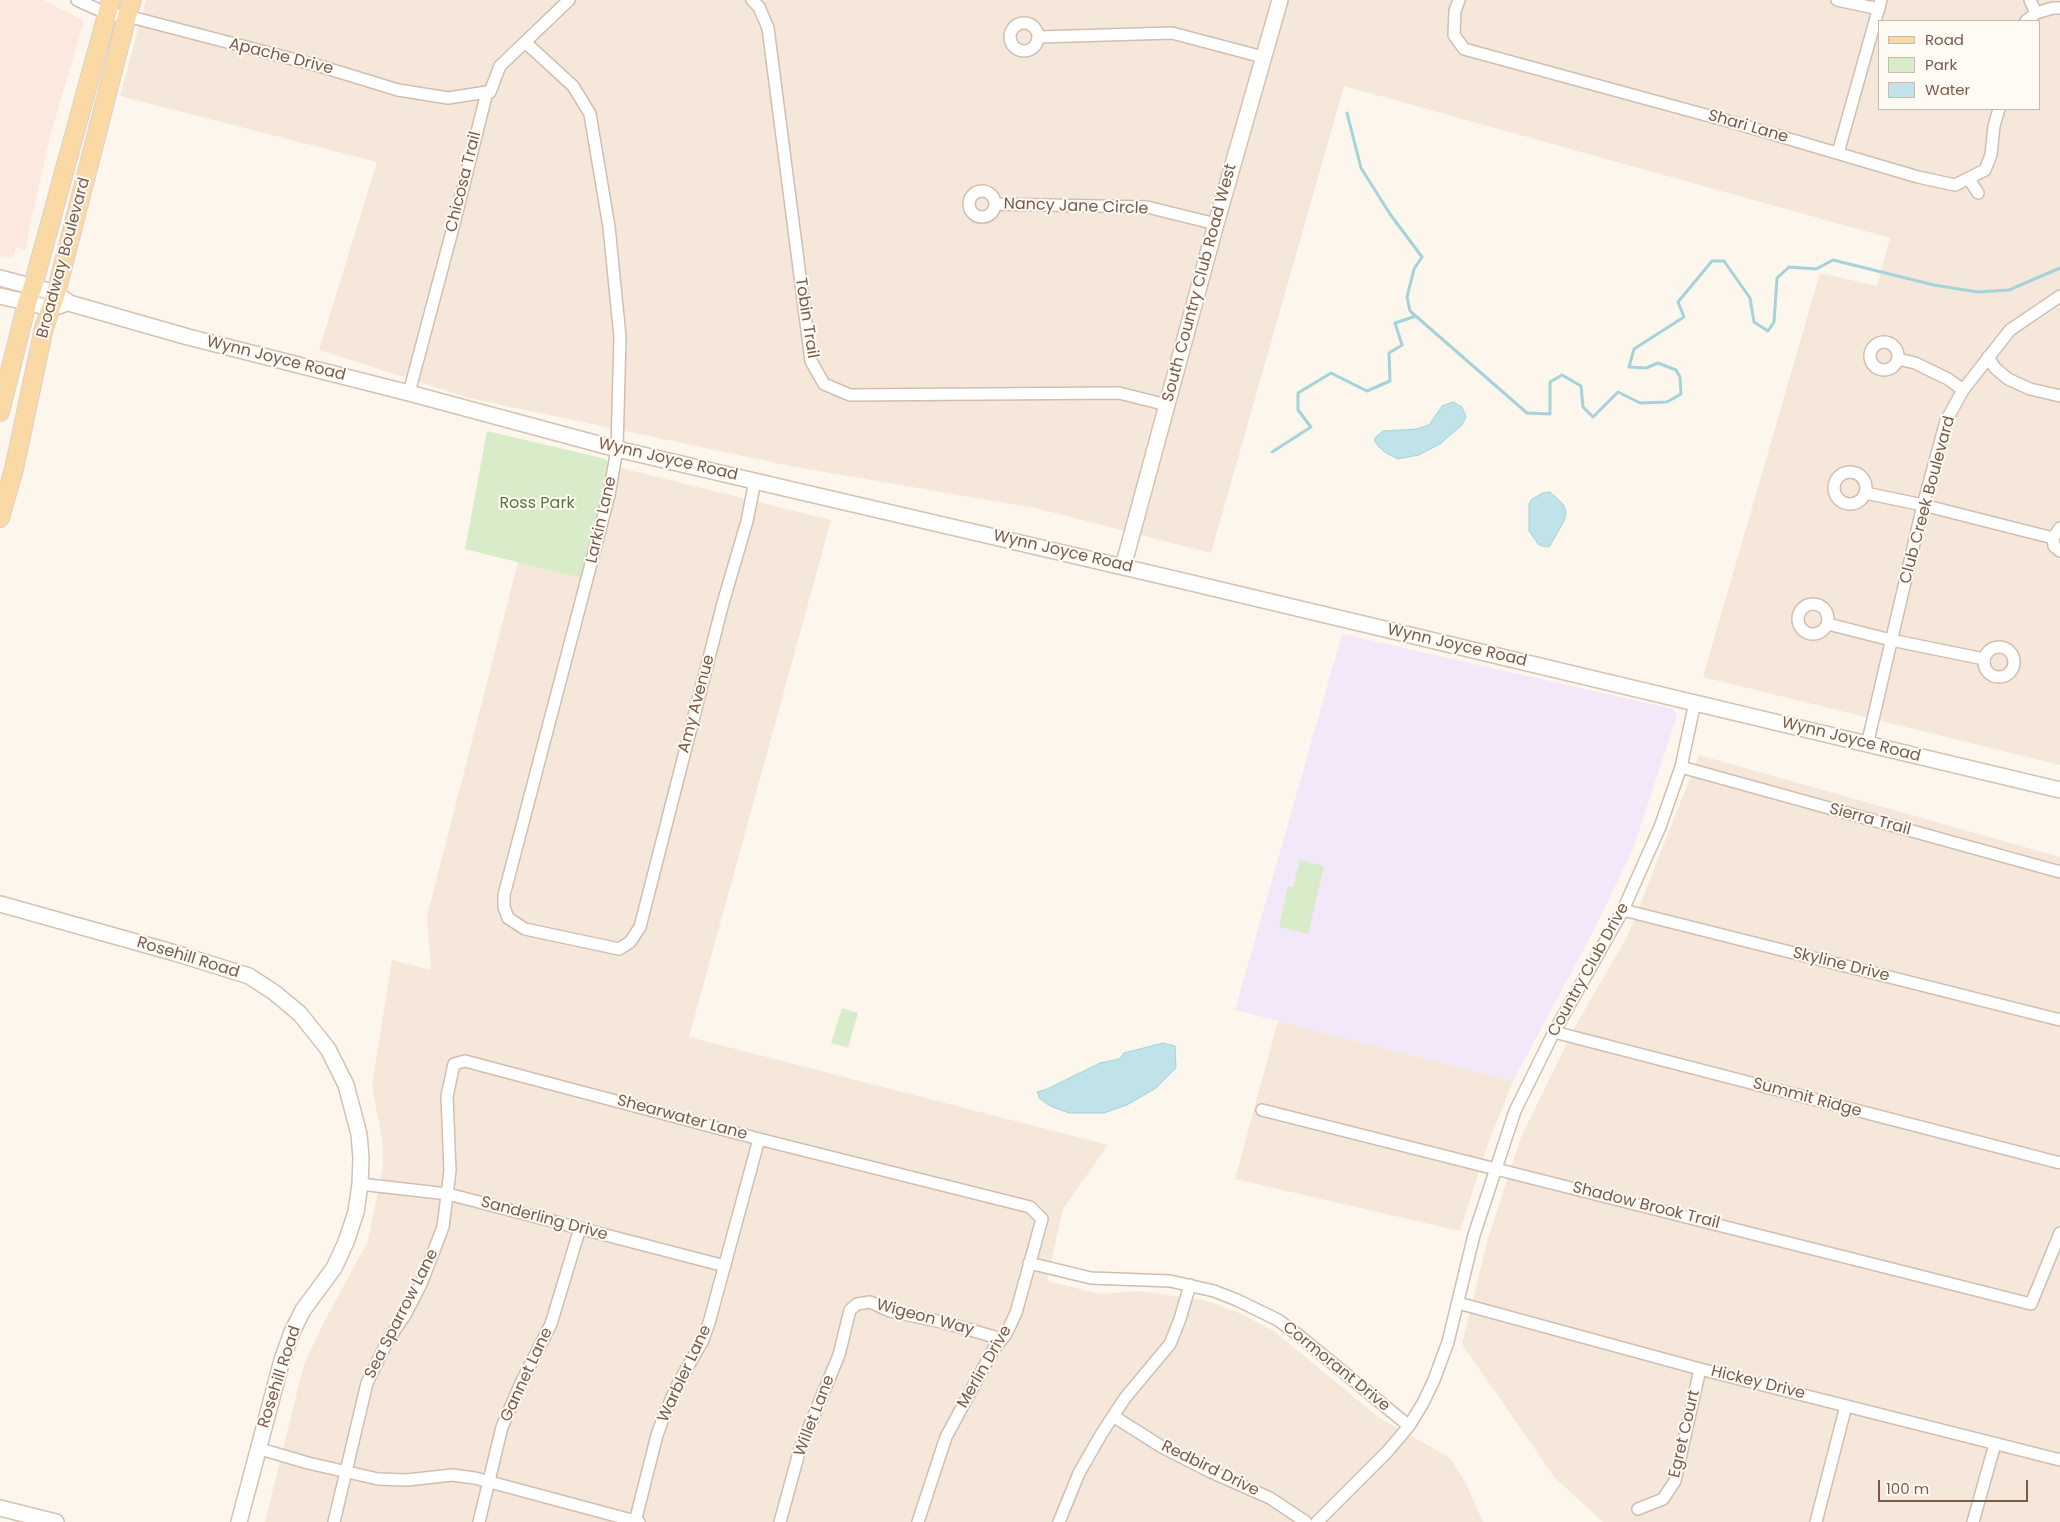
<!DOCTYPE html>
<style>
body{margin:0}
#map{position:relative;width:2060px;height:1522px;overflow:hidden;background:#fdf6ec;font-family:Poppins,sans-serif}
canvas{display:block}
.legend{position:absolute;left:1878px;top:20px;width:162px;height:90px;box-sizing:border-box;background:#fffaf3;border:1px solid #cabbb1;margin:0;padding:6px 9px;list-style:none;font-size:15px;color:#7a5c4d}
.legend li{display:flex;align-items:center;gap:10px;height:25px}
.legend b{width:25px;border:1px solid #cabbb1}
.scale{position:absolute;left:1878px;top:1480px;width:150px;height:22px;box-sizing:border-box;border:2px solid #7a5c4d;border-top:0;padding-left:6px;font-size:15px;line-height:18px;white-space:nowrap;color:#7a5c4d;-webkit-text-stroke:4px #fffaf3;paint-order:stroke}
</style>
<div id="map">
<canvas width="2060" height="1522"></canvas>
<ul class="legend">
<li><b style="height:6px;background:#fbd9a5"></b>Road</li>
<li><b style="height:14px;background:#d8ecc9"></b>Park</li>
<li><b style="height:14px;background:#bfe3e8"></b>Water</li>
</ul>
<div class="scale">100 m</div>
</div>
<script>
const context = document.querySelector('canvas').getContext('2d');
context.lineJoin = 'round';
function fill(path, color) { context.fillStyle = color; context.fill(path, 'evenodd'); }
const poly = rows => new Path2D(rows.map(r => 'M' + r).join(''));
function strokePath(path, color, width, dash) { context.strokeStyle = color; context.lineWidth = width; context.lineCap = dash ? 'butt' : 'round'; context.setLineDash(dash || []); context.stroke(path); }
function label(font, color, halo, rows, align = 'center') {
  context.font = font + ' Poppins,sans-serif'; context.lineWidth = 4; context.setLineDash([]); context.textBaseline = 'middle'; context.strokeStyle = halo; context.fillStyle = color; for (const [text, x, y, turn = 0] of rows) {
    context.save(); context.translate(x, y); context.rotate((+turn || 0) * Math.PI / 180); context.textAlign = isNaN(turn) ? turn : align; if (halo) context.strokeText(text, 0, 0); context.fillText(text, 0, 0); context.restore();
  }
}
const residential = poly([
 [146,0,2060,0,2060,765,1703,677,1820,273,1877,286,1890,238,1344,86,1211,553,1035,508,795,467,469,398,319,350,377,162,120,96],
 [1879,21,2039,21,2039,109,1879,109],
 [609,465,831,520,689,1037,1108,1145,1063,1209,1047,1281,1100,1294,1139,1291,1207,1301,1237,1312,1274,1331,1378,1417,1450,1458,1466,1484,1483,1522,265,1522,304,1364,323,1324,368,1241,383,1166,382,1139,372,1086,392,960,431,970,427,916,518,562,581,578],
 [1699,755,2060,857,2060,1522,1603,1522,1555,1478,1462,1344,1488,1239,1521,1137,1576,1025,1628,935],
 [1278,1021,1513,1081,1488,1144,1460,1231,1235,1179]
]);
const commercial = poly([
 [0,0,44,0,84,21,50,136,25,250,16,247,13,258,0,256]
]);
const education = poly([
 [1342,634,1673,709,1677,716,1633,849,1592,934,1513,1081,1235,1010]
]);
const green = poly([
 [487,431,606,459,609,465,581,578,465,549],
 [1300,860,1324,866,1308,934,1279,927,1288,886,1293,887],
 [842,1008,858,1013,848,1048,831,1043]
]);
const water = poly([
 [1453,402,1462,407,1466,417,1462,425,1440,444,1419,455,1398,459,1386,453,1378,446,1374,440,1376,437,1383,431,1416,429,1429,425,1442,406,1453,402],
 [1550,492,1563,504,1566,511,1565,519,1550,546,1546,547,1539,545,1529,531,1529,504,1531,500,1542,493,1550,492],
 [1163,1043,1175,1046,1176,1068,1156,1088,1127,1105,1104,1113,1069,1113,1050,1106,1040,1099,1037,1092,1047,1089,1100,1063,1119,1059,1124,1053,1163,1043]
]);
const stream = poly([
 [1347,113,1361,168,1390,214,1422,257,1414,269,1407,297,1410,311,1527,413,1550,414,1550,382,1562,375,1581,386,1583,407,1593,417,1618,392,1640,403,1667,402,1681,394,1680,377,1676,370,1658,363,1646,368,1629,367,1634,349,1684,317,1678,302,1712,261,1724,261,1750,298,1754,322,1768,331,1774,322,1777,278,1789,267,1816,269,1833,260,1934,285,1978,292,2009,290,2060,268],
 [1272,452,1311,427,1298,410,1298,393,1331,373,1367,391,1390,381,1389,353,1402,345,1395,323,1416,316]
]);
const street = poly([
 [77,0,108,14,127,16,323,67,398,90,448,98,487,92],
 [752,0,759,7,768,28,811,361,824,384,850,395,1119,393,1167,405],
 [1459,0,1455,11,1454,35,1464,49,1735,123,1918,177,1955,185,1985,170,1991,155,1994,126,1999,109],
 [1837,0,1879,9],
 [2030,0,2036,13],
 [2026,21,2036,13,2053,8,2060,8],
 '1010 37a14 14 0 1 1 28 0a14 14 0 1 1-28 0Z',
 [1039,37,1172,33,1263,57],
 [526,43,573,86,590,114,609,227,620,337,617,449,609,495,504,895,504,907,508,918,525,929,619,949,630,942,640,927,723,603,747,521,755,481],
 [1838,153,1881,0],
 [1969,179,1978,193],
 '969 204a13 13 0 1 1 26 0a13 13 0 1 1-26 0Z',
 [995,204,1147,207,1216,224],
 '1870 356a14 14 0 1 1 28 0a14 14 0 1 1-28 0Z',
 [1988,357,1995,368,2008,379,2030,389,2060,396],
 [1898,359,1915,363,1948,379,1963,390],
 [409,393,455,220,487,92,490,92,500,66,569,0],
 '1834 488a16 16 0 1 1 32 0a16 16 0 1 1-32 0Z',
 [1865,493,1923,505,2053,538],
 [2060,528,2053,538,2054,546,2060,551],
 '1798 619a15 15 0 1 1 30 0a15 15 0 1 1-30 0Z',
 [1828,624,1891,640,1984,659],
 '1984 662a15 15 0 1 1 30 0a15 15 0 1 1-30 0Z',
 [1867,745,1923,505,1946,421,1963,390,2010,330,2060,296],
 [1681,767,2060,872],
 [1623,910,2060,1020],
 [1554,1032,2060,1163],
 [1262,1110,2031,1304,2060,1233],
 [360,1184,448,1194,725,1266],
 [1029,1263,1091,1278,1170,1281,1214,1291,1237,1300,1278,1320,1297,1334,1409,1426],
 [1458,1303,1700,1369,2060,1460],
 [1113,1416,1162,1447,1211,1472,1270,1498,1306,1522],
 [257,1448,308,1463,378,1479,407,1480,452,1475,475,1478,639,1522],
 [1638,1509,1663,1499,1675,1481,1700,1369],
 [334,1522,367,1383,388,1340,405,1315,421,1284,443,1227,450,1171,447,1096,454,1064,465,1061,759,1139,1030,1207,1042,1219,1016,1313,1006,1334,993,1350,946,1437,918,1522],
 [479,1522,502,1427,521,1383,551,1324,580,1228],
 [635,1522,657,1435,665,1413,679,1382,702,1342,709,1323,759,1139],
 [780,1522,800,1449,839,1355,850,1310,857,1304,870,1302,890,1311,946,1323,1002,1339],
 [1059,1522,1079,1473,1102,1433,1125,1398,1170,1344,1180,1319,1190,1285],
 [1317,1522,1387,1452,1409,1426,1423,1403,1434,1380,1448,1342,1474,1235,1515,1111,1554,1032,1623,910,1660,827,1681,767,1695,702],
 [1816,1522,1846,1406],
 [1973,1522,1995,1444]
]);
const secondary = poly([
 [0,278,56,293,69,303,188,337,409,393,617,449,1179,580,2060,790],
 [0,296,51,308,62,305],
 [1123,567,1216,224,1280,0],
 [0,904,175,953,249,976,275,993,300,1014,328,1049,346,1085,359,1134,361,1158,360,1184,356,1212,346,1242,334,1268,303,1310,292,1332,282,1360,239,1522],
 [0,1508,56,1522]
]);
const primary = poly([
 [0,412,27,303,33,286,111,0],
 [0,518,14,469,44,328,56,293,127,16,132,0]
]);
const streetNames = [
 ["Apache Drive",281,57,14],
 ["Shari Lane",1748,127,16],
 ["Chicosa Trail",464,182,-76],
 ["Nancy Jane Circle",1076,207,2],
 ["Broadway Boulevard",64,258,-75],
 ["South Country Club Road West",1200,283,-75],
 ["Tobin Trail",806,318,81],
 ["Wynn Joyce Road",276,359,14],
 ["Wynn Joyce Road",668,460,13],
 ["Club Creek Boulevard",1928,500,-75],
 ["Larkin Lane",602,520,-77],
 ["Wynn Joyce Road",1063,552,13],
 ["Wynn Joyce Road",1457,646,13],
 ["Amy Avenue",697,704,-75],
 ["Wynn Joyce Road",1851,740,14],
 ["Sierra Trail",1870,820,15],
 ["Rosehill Road",188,958,17],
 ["Skyline Drive",1841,965,14],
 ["Country Club Drive",1589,970,-61],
 ["Summit Ridge",1807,1098,15],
 ["Shearwater Lane",682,1118,15],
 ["Shadow Brook Trail",1646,1206,14],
 ["Sanderling Drive",544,1219,15],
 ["Sea Sparrow Lane",402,1314,-63],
 ["Wigeon Way",925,1318,15],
 ["Merlin Drive",985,1367,-60],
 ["Cormorant Drive",1336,1367,39],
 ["Warbler Lane",685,1374,-65],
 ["Gannet Lane",527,1375,-65],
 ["Rosehill Road",280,1377,-72],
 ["Hickey Drive",1758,1383,14],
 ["Willet Lane",815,1416,-69],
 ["Egret Court",1685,1434,-77],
 ["Redbird Drive",1210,1469,26]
];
const parkNames = [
 ["Ross Park",537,504]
];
fill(residential, '#f5e8da');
fill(commercial, '#fde8e0');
fill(education, '#f3e8fa');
fill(green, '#d8ecc9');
fill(water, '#bfe3e8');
strokePath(water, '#a5d3da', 1);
strokePath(stream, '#a5d3da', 3);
strokePath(street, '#d1beb0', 14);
strokePath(secondary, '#d6c0b0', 18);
strokePath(primary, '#dad1cd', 20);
strokePath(street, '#fff', 11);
strokePath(secondary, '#fff', 15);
strokePath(primary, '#fbd9a5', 18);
label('16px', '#7a5c4d', '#fffaf3', streetNames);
label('16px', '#537a41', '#fffaf3', parkNames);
</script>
